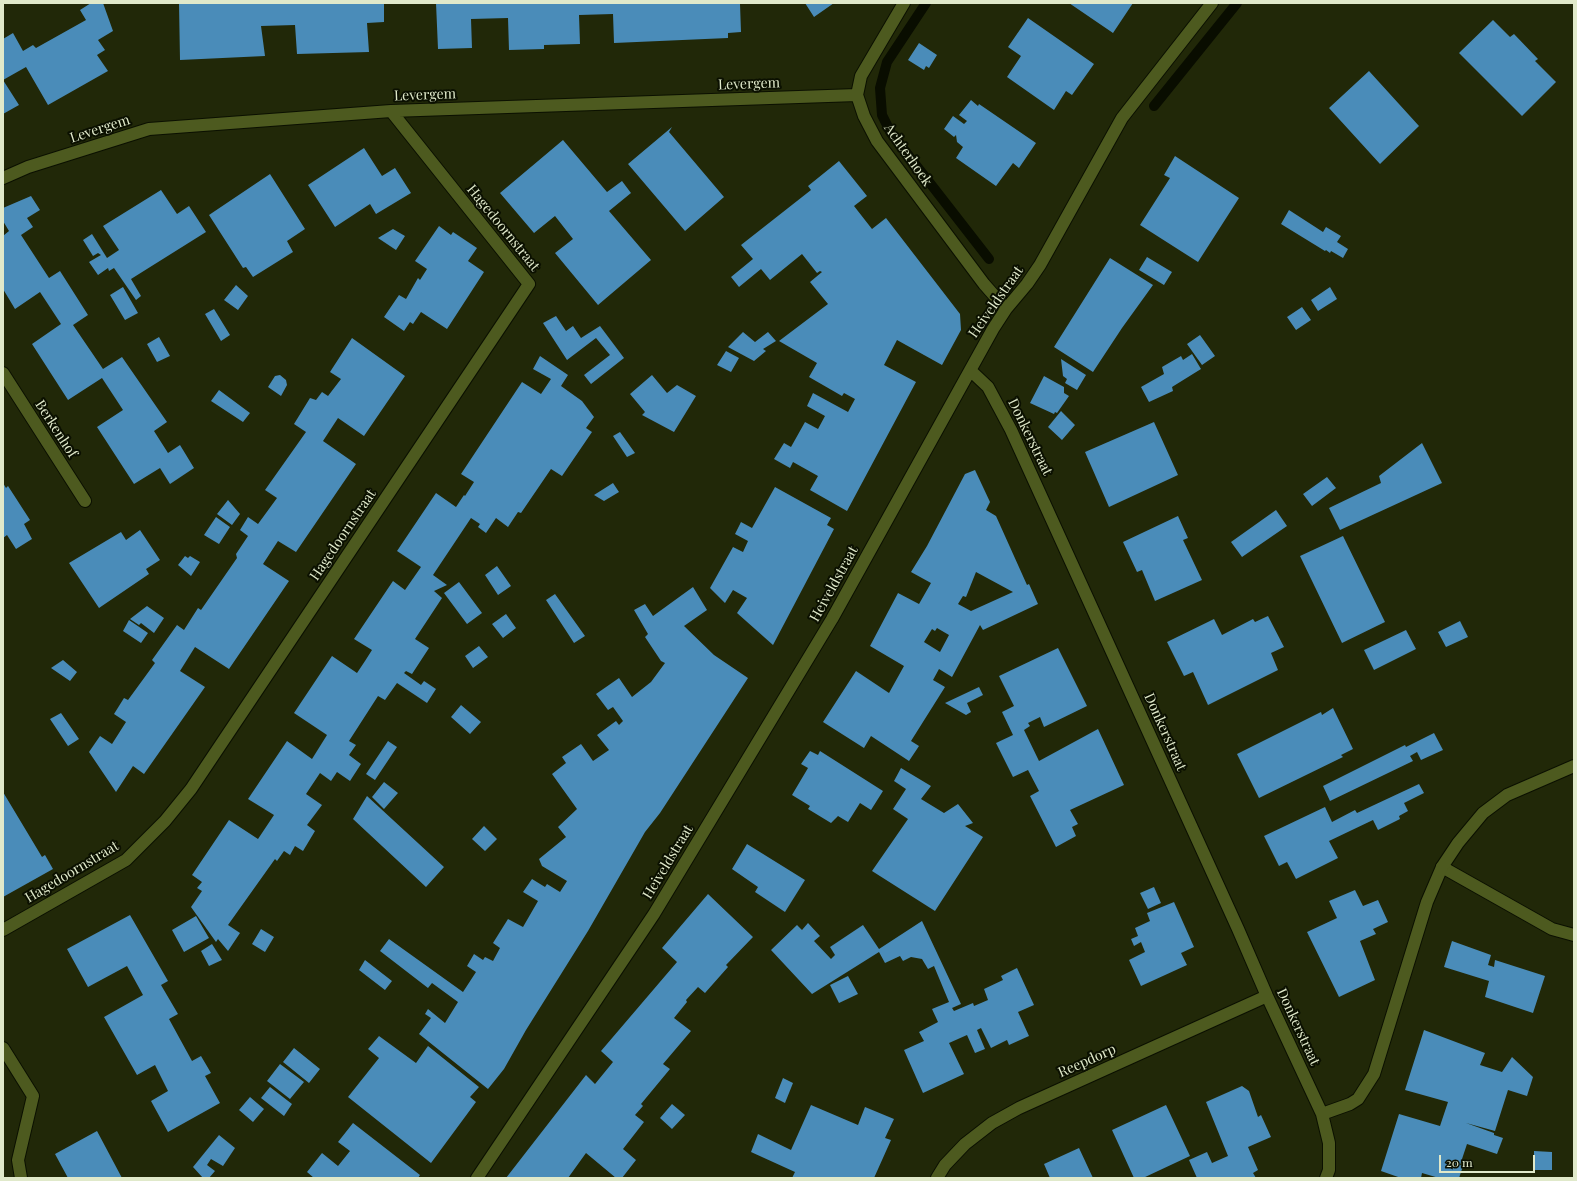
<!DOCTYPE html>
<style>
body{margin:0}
#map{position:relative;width:1577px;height:1181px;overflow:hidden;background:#212808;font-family:"Playfair Display",serif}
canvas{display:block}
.frame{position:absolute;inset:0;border:4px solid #e0e9ca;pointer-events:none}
.scale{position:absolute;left:1439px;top:1155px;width:96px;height:18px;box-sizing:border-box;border:2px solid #e0e9ca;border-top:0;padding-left:5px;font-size:12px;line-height:14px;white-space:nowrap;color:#e0e9ca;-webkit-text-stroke:3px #0b1000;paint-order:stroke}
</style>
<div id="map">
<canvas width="1577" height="1181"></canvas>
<div class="frame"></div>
<div class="scale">20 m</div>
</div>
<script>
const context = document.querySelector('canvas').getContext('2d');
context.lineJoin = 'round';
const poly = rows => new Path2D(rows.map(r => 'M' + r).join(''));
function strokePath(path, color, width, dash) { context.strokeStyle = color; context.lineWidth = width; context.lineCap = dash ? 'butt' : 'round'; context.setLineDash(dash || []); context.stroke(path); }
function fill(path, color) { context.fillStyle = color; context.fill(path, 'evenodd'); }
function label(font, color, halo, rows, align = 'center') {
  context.font = font + ' "Playfair Display",serif'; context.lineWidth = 4; context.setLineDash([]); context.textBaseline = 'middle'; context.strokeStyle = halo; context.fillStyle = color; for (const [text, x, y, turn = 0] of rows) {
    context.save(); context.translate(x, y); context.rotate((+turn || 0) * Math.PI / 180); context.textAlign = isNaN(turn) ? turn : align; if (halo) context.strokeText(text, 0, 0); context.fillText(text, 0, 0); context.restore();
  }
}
const stream = poly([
 [926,3,887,62,880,88,882,115,891,133,989,259],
 [1154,106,1237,3]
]);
const building = poly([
 [91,3,103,3,113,31,98,40,105,50,97,55,108,71,48,105,26,67,3,80,19,105,3,114,3,39,13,33,23,51,33,45,36,48,86,20,80,10],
 [179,3,384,3,384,22,367,23,369,52,297,54,295,25,261,26,265,56,180,60],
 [436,3,740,4,741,32,728,33,728,38,614,43,613,14,579,15,580,44,544,45,544,49,509,50,508,18,471,19,472,48,438,49],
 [805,3,834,3,814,17],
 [1069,3,1133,3,1113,33],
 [1028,18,1094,64,1072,95,1066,91,1054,110,1007,77,1021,56,1008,47],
 [1493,20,1510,37,1514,34,1538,59,1535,61,1556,82,1522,116,1459,53],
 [919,43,937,55,929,68,926,66,924,70,908,60],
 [1369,71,1419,126,1380,164,1329,108],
 [971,100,978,106,979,104,1036,143,1019,168,1013,163,996,186,956,158,963,147,957,142,956,135,954,137,944,129,953,116,964,124,967,121,959,115],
 [672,127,669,132,724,197,685,231,628,164],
 [563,140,607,192,622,181,631,193,609,211,651,260,598,305,555,253,573,239,555,216,534,233,500,193],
 [364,148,382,176,395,168,411,193,376,214,370,204,335,227,308,185],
 [1175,156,1239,198,1198,262,1140,225,1170,178,1164,175],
 [839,161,867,196,854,206,872,229,886,218,960,314,961,330,942,365,897,340,884,365,916,382,847,511,810,490,818,476,793,462,790,468,774,459,784,443,791,447,805,422,818,429,825,416,807,406,813,393,848,412,855,399,844,393,842,396,809,377,817,363,779,341,828,304,810,282,822,272,820,271,817,273,802,254,770,280,761,269,739,287,731,277,753,259,741,245,811,190,808,186],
 [270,174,305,229,287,241,293,252,253,277,246,267,243,268,209,215],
 [161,190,177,214,189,206,206,232,131,279,141,296,136,300,114,268,109,271,108,268,98,275,89,262,101,255,98,253,93,256,83,240,92,234,107,258,119,250,103,226],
 [31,196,40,210,27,218,33,227,21,235,49,278,60,271,88,315,73,325,103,369,122,357,167,422,154,431,168,453,180,445,194,468,170,484,160,468,134,484,97,427,123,410,102,378,68,400,32,344,61,324,40,292,15,309,3,289,3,236,9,231,3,221,3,208],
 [1289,210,1323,232,1326,227,1341,236,1337,242,1348,249,1343,258,1331,251,1330,253,1326,250,1325,251,1281,224],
 [439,226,451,235,453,232,477,248,468,261,484,272,447,329,421,312,413,324,410,322,404,331,384,317,399,295,406,299,418,278,420,280,427,269,415,261],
 [393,229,405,236,396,250,378,238],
 [1147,257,1172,272,1164,285,1139,270],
 [1110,258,1153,285,1122,328,1093,372,1054,347],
 [236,285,248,296,238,310,224,300],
 [123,287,138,313,125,320,110,295],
 [1330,287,1337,299,1318,311,1311,300],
 [1302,307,1311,320,1296,330,1287,317],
 [214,309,230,335,221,341,205,314],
 [556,316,566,331,573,326,581,338,600,326,624,358,591,384,584,375,610,355,596,338,567,360,543,323],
 [743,332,755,342,768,332,776,341,763,349,766,351,754,361,728,347],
 [1200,335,1215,356,1202,365,1187,344],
 [159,337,170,356,157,362,147,344],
 [352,338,405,376,364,436,338,418,323,441,356,464,296,552,278,541,263,564,289,581,229,669,195,647,180,671,205,687,144,774,133,766,116,792,89,752,100,736,112,744,126,722,114,714,124,698,128,700,155,663,152,660,177,625,184,630,198,608,201,610,237,558,236,554,248,536,240,530,248,517,258,524,277,498,265,490,306,432,294,424,310,398,316,400,322,392,328,396,341,379,330,372],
 [726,351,739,358,731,372,717,365],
 [1192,354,1201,369,1172,387,1173,391,1149,402,1141,387,1164,374,1162,367,1181,356,1183,360],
 [540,356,568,375,561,386,582,401,594,417,586,428,592,432,562,476,551,469,521,513,518,512,508,527,496,518,486,533,478,527,480,524,471,518,433,575,447,585,434,591,442,598,415,639,429,648,412,674,406,671,404,673,421,685,424,681,436,689,427,703,397,683,385,700,378,696,349,741,356,745,349,755,361,764,350,781,337,772,331,781,320,773,306,794,322,805,307,825,315,831,303,851,295,846,290,855,284,851,277,861,275,859,228,925,240,933,228,951,218,939,216,942,191,907,202,891,197,888,202,882,192,875,229,820,258,839,274,815,248,799,287,741,312,759,327,735,294,713,332,656,357,673,365,661,372,650,354,639,393,581,405,590,421,567,397,551,436,493,456,507,464,495,465,496,474,482,461,474,522,382,541,394,551,379,533,369],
 [1061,359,1086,375,1077,390,1065,383,1067,379,1063,376],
 [280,375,286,380,287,385,281,396,268,387,275,376],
 [652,375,667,393,677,385,696,396,674,432,642,415,645,412,630,394],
 [1044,376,1064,387,1064,393,1069,396,1057,413,1055,412,1054,414,1030,403],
 [219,390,250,413,243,422,211,401],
 [1061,411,1075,425,1062,440,1048,427],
 [1154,422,1178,475,1109,507,1085,452],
 [620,432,635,453,627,457,613,436],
 [1422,443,1442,483,1340,530,1329,508,1381,483,1379,476],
 [975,470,990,502,986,510,996,516,1027,585,1029,584,1038,604,983,630,980,625,952,677,939,669,933,680,945,687,911,741,919,746,909,761,871,736,864,748,823,722,856,671,889,693,904,666,870,646,898,593,919,604,931,583,911,572,927,546,965,474],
 [976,572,1013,592,971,611,958,604,963,596,966,597],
 [937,628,949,635,940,652,924,642,932,629,935,631],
 [1327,477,1336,488,1312,506,1303,494],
 [3,483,6,488,8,486,30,520,24,524,32,539,16,549,7,535,3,538],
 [613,483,619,492,604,501,594,495],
 [775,487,831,518,827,525,834,529,773,645,737,613,747,598,733,590,725,603,710,588,733,547,743,552,748,541,735,534,741,522,752,528],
 [228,500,240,514,232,525,217,514],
 [1276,510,1287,526,1242,557,1231,542],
 [1178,516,1188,538,1183,540,1202,580,1155,601,1142,570,1137,572,1123,542],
 [216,517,230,527,219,544,204,535],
 [140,530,160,560,146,569,149,574,99,608,69,563,121,532,126,540],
 [1343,536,1385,622,1342,643,1300,556],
 [185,556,188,558,190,556,200,562,191,576,178,565],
 [497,566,511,586,498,595,485,575],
 [459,582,482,613,467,624,444,593],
 [693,587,707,610,684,626,714,655,748,678,660,813,645,832,588,931,526,1030,504,1069,488,1089,419,1034,431,1018,425,1014,428,1009,445,1023,458,1002,432,983,428,988,380,951,389,939,463,992,476,972,467,966,474,954,483,960,485,957,493,961,500,948,493,943,508,919,523,927,538,901,523,892,532,879,545,887,547,884,560,892,567,881,542,866,539,859,566,837,558,827,577,809,552,774,566,763,562,757,581,744,593,761,609,750,597,735,616,721,619,725,623,721,613,707,608,710,596,694,619,678,632,697,651,682,665,663,661,661,645,637,648,634,634,610,645,604,653,616],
 [555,594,585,636,574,643,546,600],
 [147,606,164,618,154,633,141,623,139,625,130,619],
 [506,614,516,628,503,638,492,624],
 [1268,616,1284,647,1271,653,1278,670,1208,705,1193,672,1184,676,1167,642,1214,619,1222,635,1253,619,1255,622],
 [129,620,148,633,141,643,123,631],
 [1460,621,1468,637,1446,647,1438,632],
 [1406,630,1416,649,1374,670,1364,650],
 [479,646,488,657,473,668,465,656],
 [1058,648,1087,706,1044,727,1040,717,1028,723,1030,726,1024,730,1039,761,1098,729,1124,785,1070,810,1078,824,1072,827,1076,836,1056,847,1030,796,1039,791,1028,770,1013,777,996,743,1013,735,1002,712,1014,706,999,676],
 [63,660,77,672,70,681,51,668],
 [979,687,983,695,967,703,971,712,966,715,945,703],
 [461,705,481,722,470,734,451,717],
 [1333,708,1353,749,1341,755,1343,757,1259,798,1237,754,1321,712,1322,715],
 [61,713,79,739,68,746,50,719],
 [1434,733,1443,750,1421,760,1417,752,1410,756,1413,761,1330,801,1323,786,1405,745,1406,747],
 [388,741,397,747,375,780,366,774],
 [810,751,818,755,820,751,883,791,871,810,860,803,848,822,838,816,831,823,808,809,810,806,792,795,808,768,801,764],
 [901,768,931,786,921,799,944,813,958,804,973,823,965,826,983,837,935,911,872,871,908,819,893,809,906,789,894,781],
 [384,782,398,793,384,809,372,797],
 [1419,784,1424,793,1404,803,1408,811,1399,816,1400,819,1378,830,1373,820,1329,841,1338,858,1296,879,1287,862,1279,866,1264,836,1325,807,1332,822,1355,810,1357,813],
 [3,792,42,857,45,855,53,869,3,897],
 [367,796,444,867,426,887,353,819],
 [484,826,497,839,485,851,472,839],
 [747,844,805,880,785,912,755,892,758,887,732,869],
 [1154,887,1161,903,1148,909,1140,893],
 [1355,890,1363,906,1378,900,1388,922,1373,929,1376,934,1360,941,1375,980,1339,997,1307,932,1337,918,1329,901],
 [708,894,753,937,726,965,728,967,705,993,698,987,686,1000,687,1002,674,1018,691,1031,663,1064,670,1069,641,1104,643,1106,635,1115,644,1122,623,1149,636,1160,622,1178,616,1178,586,1153,568,1178,506,1178,586,1075,595,1084,613,1062,601,1051,677,962,662,948],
 [1174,902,1194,947,1181,953,1187,965,1141,986,1129,960,1145,952,1141,942,1134,946,1131,939,1138,936,1135,928,1150,921,1147,913],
 [130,915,168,981,161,985,178,1014,169,1019,192,1061,201,1056,211,1073,205,1076,220,1103,168,1132,151,1101,168,1091,155,1065,137,1075,104,1017,143,995,127,966,88,987,67,949],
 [196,916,209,938,184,952,172,930],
 [922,921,961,1004,952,1008,954,1011,973,1003,974,1006,988,1000,984,989,1003,980,1001,976,1017,968,1034,1005,1018,1012,1029,1036,1009,1045,1007,1040,991,1048,981,1028,977,1030,985,1049,975,1053,967,1035,949,1043,964,1074,923,1093,904,1050,924,1041,919,1032,938,1022,932,1009,949,1002,934,966,928,969,922,959,911,957,903,961,900,956,885,963,879,952,812,994,771,950,797,925,802,930,808,923,820,936,814,941,831,959,835,955,830,947,863,925,879,949],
 [261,929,274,937,265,952,252,944],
 [1452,941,1491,955,1488,965,1494,967,1495,960,1545,976,1533,1013,1485,997,1489,981,1444,967],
 [212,944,222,960,209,966,201,951],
 [365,960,392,981,385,990,359,970],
 [848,976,858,994,839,1003,830,985],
 [1424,1030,1485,1053,1480,1065,1502,1072,1512,1057,1533,1077,1527,1096,1508,1090,1495,1131,1466,1123,1494,1133,1494,1135,1503,1138,1497,1154,1467,1144,1460,1165,1463,1166,1459,1178,1439,1178,1422,1173,1421,1178,1401,1178,1381,1171,1399,1114,1440,1126,1448,1102,1405,1090],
 [379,1036,416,1063,428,1046,479,1087,470,1097,476,1102,431,1163,348,1097,379,1058,368,1049],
 [294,1048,320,1069,309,1083,283,1062],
 [280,1064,304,1082,290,1099,267,1081],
 [783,1078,793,1083,785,1103,775,1098],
 [1242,1086,1249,1091,1258,1117,1261,1115,1271,1137,1248,1147,1258,1170,1253,1173,1256,1178,1197,1178,1189,1160,1207,1152,1212,1163,1228,1156,1206,1102],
 [270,1087,292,1104,284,1116,261,1098],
 [250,1097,264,1109,253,1122,239,1110],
 [672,1104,685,1115,672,1129,660,1118],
 [811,1105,858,1125,865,1107,894,1119,885,1138,891,1140,874,1178,792,1178,795,1172,751,1152,758,1134,791,1150],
 [1166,1105,1190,1156,1143,1178,1134,1178,1112,1130],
 [353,1123,420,1175,418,1178,314,1178,307,1172,322,1153,338,1166,350,1151,338,1142],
 [97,1131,122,1178,68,1178,55,1154],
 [219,1135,235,1148,223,1166,211,1159,207,1165,215,1171,209,1178,203,1178,193,1167],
 [1079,1148,1093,1178,1050,1178,1044,1164],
 [1534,1151,1552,1152,1552,1170,1534,1170]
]);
const lane = poly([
 [1442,867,1552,929,1574,935]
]);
const street = poly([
 [904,3,861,76,857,95,864,116,877,141,984,284,1006,309],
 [3,178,28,167,149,129,391,111,857,95],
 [970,370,988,387,1011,430,1238,929,1267,996,1322,1114,1329,1143,1329,1170,1326,1178],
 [3,373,85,501],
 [3,930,126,860,165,821,191,789,529,284,391,111],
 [3,1048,33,1096,18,1160,21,1178],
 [1322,1114,1350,1104,1358,1099,1374,1074,1427,902,1442,867,1458,843,1483,813,1507,795,1574,766],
 [477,1178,654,914,832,619,993,329,1006,309,1027,284,1040,265,1122,118,1212,3],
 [937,1178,945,1165,965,1144,992,1123,1019,1108,1267,996]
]);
const streetNames = [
 ["Levergem",749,84,-2],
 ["Levergem",425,95,-2],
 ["Levergem",100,129,-18],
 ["Achterhoek",908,155,55],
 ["Hagedoornstraat",503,228,51],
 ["Heiveldstraat",996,302,-55],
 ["Berkenhof",56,429,57],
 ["Donkerstraat",1030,437,64],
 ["Hagedoornstraat",343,535,-56],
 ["Heiveldstraat",834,584,-61],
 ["Donkerstraat",1165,732,66],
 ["Heiveldstraat",668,862,-59],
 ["Hagedoornstraat",72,872,-31],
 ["Donkerstraat",1298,1027,65],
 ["Reepdorp",1087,1061,-24]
];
strokePath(stream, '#090d00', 10);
fill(building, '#4a8cb9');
strokePath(lane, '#0b1000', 14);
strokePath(street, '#0b1000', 14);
strokePath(lane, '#4d5a1f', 12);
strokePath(street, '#4d5a1f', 12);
label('14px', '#e0e9ca', '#0b1000', streetNames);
</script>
